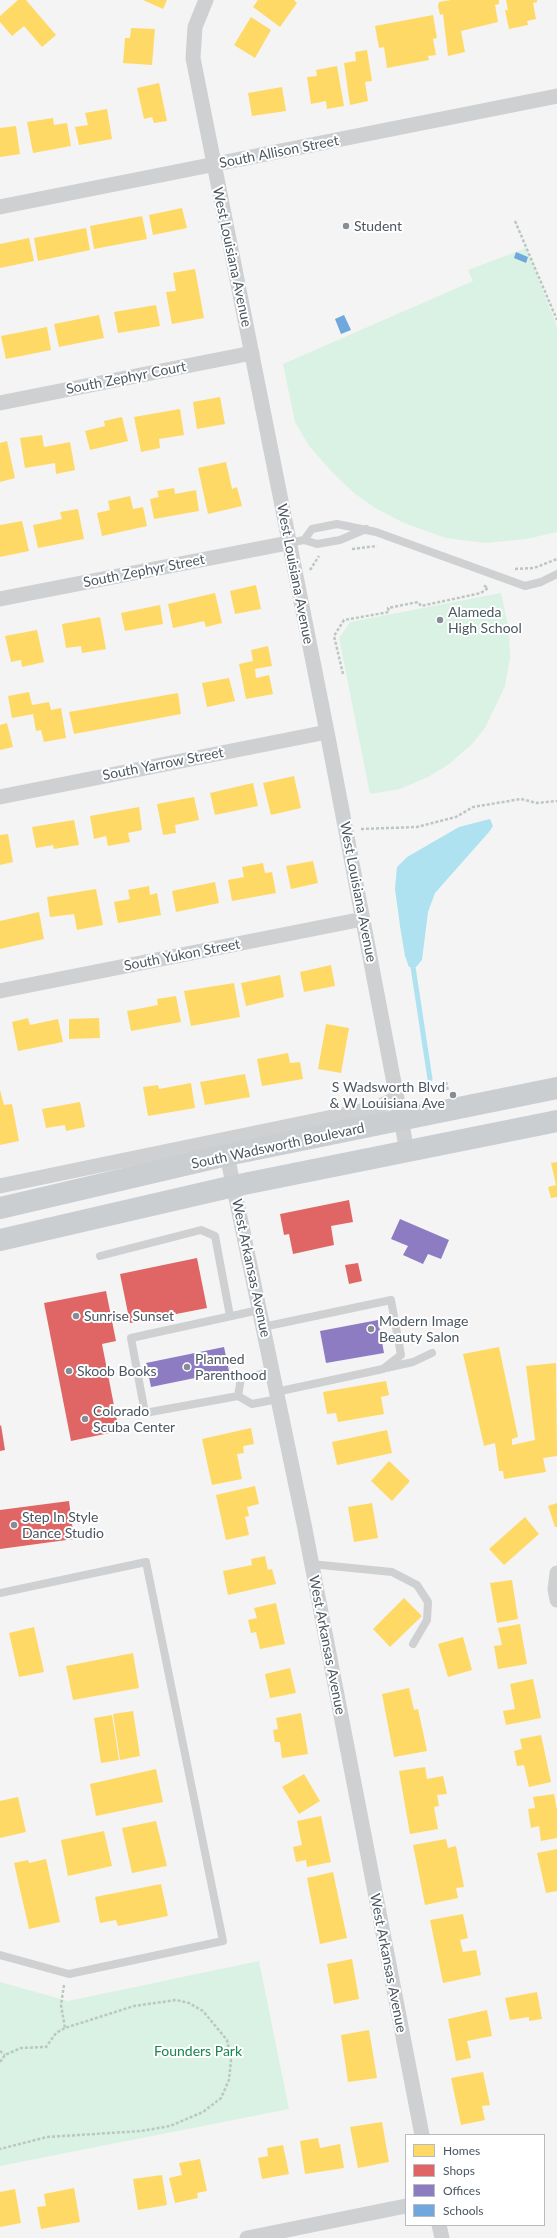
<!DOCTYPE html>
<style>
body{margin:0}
#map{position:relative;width:557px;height:2238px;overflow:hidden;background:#f4f4f4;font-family:Lato,sans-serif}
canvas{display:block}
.legend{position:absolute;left:405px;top:2134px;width:140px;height:92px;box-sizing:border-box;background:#fff;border:1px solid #b7bbc0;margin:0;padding:5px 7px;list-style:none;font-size:12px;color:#4a5661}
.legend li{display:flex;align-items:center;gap:8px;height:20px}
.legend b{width:20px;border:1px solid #b7bbc0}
</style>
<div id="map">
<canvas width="557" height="2238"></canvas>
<ul class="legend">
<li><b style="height:11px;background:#ffd966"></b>Homes</li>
<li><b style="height:11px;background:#e06666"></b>Shops</li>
<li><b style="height:11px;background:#8e7cc3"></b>Offices</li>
<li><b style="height:11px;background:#6fa8dc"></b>Schools</li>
</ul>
</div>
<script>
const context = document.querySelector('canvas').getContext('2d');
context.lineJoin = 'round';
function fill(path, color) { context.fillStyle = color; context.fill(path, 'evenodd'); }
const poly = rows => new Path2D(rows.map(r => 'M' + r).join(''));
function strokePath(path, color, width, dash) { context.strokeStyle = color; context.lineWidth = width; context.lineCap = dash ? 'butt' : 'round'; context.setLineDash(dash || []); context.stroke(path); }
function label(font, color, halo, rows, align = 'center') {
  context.font = font + ' Lato,sans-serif'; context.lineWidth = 4; context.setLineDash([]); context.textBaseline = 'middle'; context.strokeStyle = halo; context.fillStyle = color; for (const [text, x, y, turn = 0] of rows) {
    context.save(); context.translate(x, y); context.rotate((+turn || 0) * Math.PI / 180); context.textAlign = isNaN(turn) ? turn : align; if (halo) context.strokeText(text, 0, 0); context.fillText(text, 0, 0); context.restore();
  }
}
const green = poly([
 [526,248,557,327,557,532,526,539,485,543,446,538,404,523,375,508,354,493,333,473,309,446,295,422,283,364,473,281,468,270],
 [501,593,509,630,510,658,505,686,485,728,472,744,448,765,428,777,400,789,370,794,339,638,350,622],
 [259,1961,289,2109,0,2166,0,1982,68,2001]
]);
const water = poly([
 [490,819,493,826,489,832,435,893,428,912,422,960,416,967,409,967,405,956,400,926,395,889,397,867,407,857,459,827]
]);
const homes = poly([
 [18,0,26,0,56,35,42,47,24,26,12,36,0,22,0,16],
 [143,0,167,0,163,9],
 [258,0,294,0,297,3,280,27,253,7],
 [451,0,499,0,499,4,495,5,498,22,461,31,465,52,448,56,443,14,440,15,438,6,439,2],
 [506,0,537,0,537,2,533,3,536,19,527,21,528,25,509,29,505,10,508,10],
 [433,15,437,38,433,39,436,55,428,56,429,60,387,68,384,47,379,48,375,26],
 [251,17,271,30,255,58,234,45],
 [131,28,155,29,152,65,123,63,125,38,130,38],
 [367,50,372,81,365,82,368,101,350,105,344,63,356,61,355,52],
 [337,66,344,106,327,109,326,101,311,104,307,77,317,76,316,70],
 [159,83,167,121,154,123,152,117,144,119,137,88],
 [282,87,286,111,252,116,248,93],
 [107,109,112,139,79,145,75,127,88,125,85,113],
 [53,118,54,125,67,123,71,146,33,153,27,122],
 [16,126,20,154,0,157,0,128],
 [182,208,187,228,153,235,149,215],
 [142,216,147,239,94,249,90,226],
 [86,228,90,250,38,261,34,238],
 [29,238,34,261,0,268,0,244],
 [195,269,204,318,172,324,166,292,176,291,173,273],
 [156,305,160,326,118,333,114,312],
 [99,315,104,338,59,347,54,324],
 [47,327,51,350,6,359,1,336],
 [220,397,225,424,197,429,193,402],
 [180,409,184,435,159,439,160,448,141,452,134,417],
 [122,417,128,441,90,450,85,431,105,426,104,421],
 [42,435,44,447,70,442,75,470,56,474,55,463,25,468,20,438],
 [7,441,15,478,0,482,0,443],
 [226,462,232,489,237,487,242,506,208,514,198,468],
 [174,488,175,494,196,490,199,511,154,519,150,499,159,497,157,491],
 [130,496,133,509,143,507,147,526,102,536,97,513,110,510,108,501],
 [78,509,84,539,38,548,33,525,62,519,60,512],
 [22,521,29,551,0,557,0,525],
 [256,585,261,609,235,614,230,591],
 [215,593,222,623,206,627,204,621,173,628,168,604],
 [160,605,163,624,125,631,121,613],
 [100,617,106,649,82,653,81,646,66,648,62,624],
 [37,630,44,662,22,667,21,660,11,662,5,636],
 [268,646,272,666,255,669,256,678,269,675,273,694,246,699,239,664,253,661,251,650],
 [229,678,235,701,207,707,202,683],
 [29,692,32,705,49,702,51,710,61,708,66,738,44,742,41,730,36,731,33,714,12,718,8,696],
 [178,693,181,714,74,734,69,712],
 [7,723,13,747,0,750,0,725],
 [294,776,301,808,271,815,263,783],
 [253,783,258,806,215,815,210,793],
 [194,797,199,820,175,825,176,833,163,835,157,804],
 [139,807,142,830,128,833,130,842,108,846,106,836,94,839,90,816],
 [74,820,79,845,54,849,53,845,36,848,32,827],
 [8,834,13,862,0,865,0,835],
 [313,861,318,883,291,889,286,866],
 [263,863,265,873,272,872,276,893,232,901,228,880,244,877,242,867],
 [215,882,219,903,176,912,172,891],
 [149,886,150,895,157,893,161,915,118,923,114,902,130,899,128,890],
 [96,889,103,925,77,930,74,914,50,917,47,897],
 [39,912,44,939,0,949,0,921],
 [331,965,335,986,304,992,300,972],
 [280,975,284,997,246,1006,241,983],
 [234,983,240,1017,191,1026,184,991],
 [176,996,181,1022,131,1031,127,1011,158,1005,157,999],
 [28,1018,30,1025,58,1019,63,1042,18,1051,12,1022],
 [99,1018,100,1038,69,1039,69,1019],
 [326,1024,349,1028,341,1073,318,1069],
 [288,1053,290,1063,300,1062,303,1079,262,1086,257,1059],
 [245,1074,250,1097,205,1105,200,1082],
 [191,1083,195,1108,148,1116,143,1087,158,1085,159,1089],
 [0,1090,4,1105,12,1104,19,1141,0,1145],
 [80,1102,85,1127,66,1131,65,1125,46,1128,42,1109],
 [557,1162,557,1197,551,1198,548,1187,556,1185,551,1163],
 [499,1347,518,1437,512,1439,512,1445,535,1440,526,1366,556,1363,557,1456,543,1458,546,1472,504,1479,503,1471,499,1471,495,1443,484,1446,463,1354],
 [386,1381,389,1395,381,1397,384,1414,338,1422,336,1413,327,1414,323,1392],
 [251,1428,254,1444,243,1446,244,1453,237,1454,242,1479,212,1485,202,1439],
 [387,1430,392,1453,337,1465,332,1442],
 [389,1461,410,1481,392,1501,371,1481],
 [255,1486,259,1504,247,1507,249,1516,245,1517,249,1535,226,1540,216,1495],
 [372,1503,378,1538,354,1542,348,1507],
 [557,1503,557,1527,555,1527,548,1506],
 [525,1517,539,1534,504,1565,489,1549],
 [265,1556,268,1570,272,1569,276,1584,228,1595,223,1571,252,1565,251,1559],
 [512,1580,518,1619,497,1623,490,1583],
 [404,1598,422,1616,390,1647,373,1629],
 [276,1603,285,1644,260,1649,256,1632,251,1633,248,1620,257,1618,254,1608],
 [520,1624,527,1664,498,1669,494,1646,502,1645,498,1628],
 [34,1627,44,1672,19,1677,9,1633],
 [463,1637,472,1670,448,1677,438,1644],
 [133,1653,139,1688,73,1700,66,1666],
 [290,1668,296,1693,270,1698,265,1674],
 [533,1679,541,1718,506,1725,503,1711,515,1709,510,1684],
 [409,1688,414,1710,418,1709,427,1751,394,1757,382,1694],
 [133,1711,140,1756,120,1760,113,1714],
 [301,1713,308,1754,282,1758,280,1742,275,1742,273,1730,278,1729,276,1718],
 [112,1715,119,1760,101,1763,94,1718],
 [541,1735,551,1782,529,1787,524,1765,517,1766,514,1751,522,1749,520,1739],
 [425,1767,427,1779,443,1776,447,1794,437,1795,439,1806,434,1807,438,1829,410,1834,399,1771],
 [156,1769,163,1802,96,1816,90,1784],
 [304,1774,320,1801,299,1814,282,1787],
 [554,1794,557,1810,557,1838,541,1841,539,1826,531,1828,528,1809,535,1808,533,1797],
 [18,1797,26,1832,0,1838,0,1801],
 [321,1816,331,1862,307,1867,306,1860,296,1862,293,1847,302,1845,297,1821],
 [156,1821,167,1866,132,1873,122,1828],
 [104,1831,112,1866,68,1876,61,1840],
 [446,1839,448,1848,456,1846,464,1887,456,1888,458,1898,425,1905,413,1845],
 [557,1849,557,1891,546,1893,537,1853],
 [46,1859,60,1922,29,1929,14,1863,28,1860,29,1863],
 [333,1872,347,1938,320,1944,307,1878],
 [161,1884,168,1916,118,1926,116,1920,100,1923,95,1897],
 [463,1914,468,1938,460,1940,463,1952,476,1950,481,1975,443,1983,430,1920],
 [352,1959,359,1999,334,2004,327,1964],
 [537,1992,542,2019,529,2021,529,2017,510,2020,505,1998],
 [487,2010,492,2036,467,2041,471,2058,456,2061,448,2019],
 [369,2030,377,2078,348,2082,341,2035],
 [483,2072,490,2105,482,2106,485,2120,461,2125,451,2078],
 [382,2122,389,2162,358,2168,350,2127],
 [318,2138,320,2148,340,2144,344,2168,305,2174,300,2141],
 [283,2145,289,2174,262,2179,258,2158,268,2156,267,2148],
 [200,2159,207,2191,197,2193,198,2198,175,2203,169,2178,182,2175,179,2163],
 [162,2175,167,2205,138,2210,133,2179],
 [74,2188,80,2222,41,2229,37,2207,46,2206,44,2194],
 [15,2189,21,2223,0,2227,0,2192]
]);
const shops = poly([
 [349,1200,353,1222,331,1226,334,1245,293,1254,289,1234,284,1235,280,1214],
 [197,1258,207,1308,130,1323,120,1274],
 [358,1263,362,1281,349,1284,345,1265],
 [106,1291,116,1341,102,1344,119,1431,71,1441,44,1303],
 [1,1425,5,1450,0,1451,0,1426],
 [69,1501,74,1539,0,1549,0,1510]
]);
const offices = poly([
 [400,1219,449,1240,441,1259,428,1254,423,1264,403,1255,408,1246,391,1239],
 [378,1320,384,1353,326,1363,320,1331],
 [224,1347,229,1371,151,1387,146,1363]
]);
const schools = poly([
 [516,252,528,257,526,263,514,258],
 [344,315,351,330,341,334,335,319]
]);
const stream = poly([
 [413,967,430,1079]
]);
const path = poly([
 [515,221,557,320],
 [352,549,377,546],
 [515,569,534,568,557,559],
 [310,570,319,556],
 [343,674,334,636,344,620,389,612,388,608,418,602,421,606,481,593,488,588,483,585],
 [361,829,417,827,456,817,473,807,521,799,537,803,557,801],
 [446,1082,448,1091],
 [64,1985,61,2005,65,2028],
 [0,2051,5,2055],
 [0,2062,5,2055,21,2048,46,2047,56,2033,65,2028,134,2006,176,2000,189,2003,203,2011,227,2040,231,2060,229,2080,221,2098,203,2112,170,2126,141,2131,47,2137,0,2149]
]);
const lane = poly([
 [304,540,312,529,337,524,376,532,525,586,541,582,557,574],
 [288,543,304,540,317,544,340,540,366,529],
 [100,1256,201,1230,215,1236,230,1316],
 [259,1310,131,1338,145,1413,238,1396,241,1378,272,1372],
 [263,1327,391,1300,401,1355,383,1369,276,1392],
 [386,1368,413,1362,432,1353],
 [238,1396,252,1404,278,1399],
 [311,1564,392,1572,417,1585,428,1602,427,1620,413,1644],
 [0,1593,146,1562,223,1941,69,1974,0,1955]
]);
const street = poly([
 [206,0,195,27,193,58,327,732,407,1151],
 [0,207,557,96],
 [0,403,252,353],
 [0,599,288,543],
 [0,797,327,732],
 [0,991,363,919],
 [227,1155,304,1524,422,2135],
 [0,1186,376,1108,397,1098],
 [557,1573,555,1589,557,1600],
 [439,2225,442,2238],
 [247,2238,406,2206]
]);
const primary = poly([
 [0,1208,227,1155,557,1088],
 [0,1240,234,1186,557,1121]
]);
const markers = [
 [346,226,4,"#868d94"],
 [440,620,4,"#868d94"],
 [453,1095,4,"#868d94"],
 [76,1316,4,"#868d94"],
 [371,1329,4,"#868d94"],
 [187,1367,4,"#868d94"],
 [69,1371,4,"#868d94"],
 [85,1419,4,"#868d94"],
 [14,1525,4,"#868d94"]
];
const streetNames = [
 ["South Allison Street",279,152,-11],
 ["West Louisiana Avenue",232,257,78],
 ["South Zephyr Court",126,378,-11],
 ["South Zephyr Street",144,571,-11],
 ["West Louisiana Avenue",295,574,79],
 ["South Yarrow Street",163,764,-11],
 ["West Louisiana Avenue",358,892,79],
 ["South Yukon Street",182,955,-11],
 ["South Wadsworth Boulevard",278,1146,-12],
 ["West Arkansas Avenue",251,1268,78],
 ["West Arkansas Avenue",327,1645,79],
 ["West Arkansas Avenue",388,1963,79]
];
const poiNames = [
 ["Student",354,226],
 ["Alameda",448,612],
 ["High School",448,628],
 ["S Wadsworth Blvd",445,1087,"right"],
 ["& W Louisiana Ave",445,1103,"right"],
 ["Sunrise Sunset",84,1316],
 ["Modern Image",379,1321],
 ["Beauty Salon",379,1337],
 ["Planned",195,1359],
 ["Parenthood",195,1375],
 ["Skoob Books",77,1371],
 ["Colorado",93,1411],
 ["Scuba Center",93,1427],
 ["Step In Style",22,1517],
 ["Dance Studio",22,1533]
];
const parkNames = [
 ["Founders Park",198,2051]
];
fill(green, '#d9f2e3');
fill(water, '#aee2f0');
fill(homes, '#ffd966');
fill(shops, '#e06666');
fill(offices, '#8e7cc3');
fill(schools, '#6fa8dc');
strokePath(stream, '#aee2f0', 5);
strokePath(path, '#bcc7c4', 2.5, [3, 2]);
strokePath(lane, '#ced0d2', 8);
strokePath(street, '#ced0d2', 15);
strokePath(primary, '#caced1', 22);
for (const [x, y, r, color] of markers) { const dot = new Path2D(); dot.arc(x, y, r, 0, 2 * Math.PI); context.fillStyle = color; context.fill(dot); strokePath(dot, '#fff', 1.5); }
label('14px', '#4a5661', '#fff', streetNames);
label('14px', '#4a5661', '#fff', poiNames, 'left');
label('14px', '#17864f', '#fff', parkNames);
</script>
